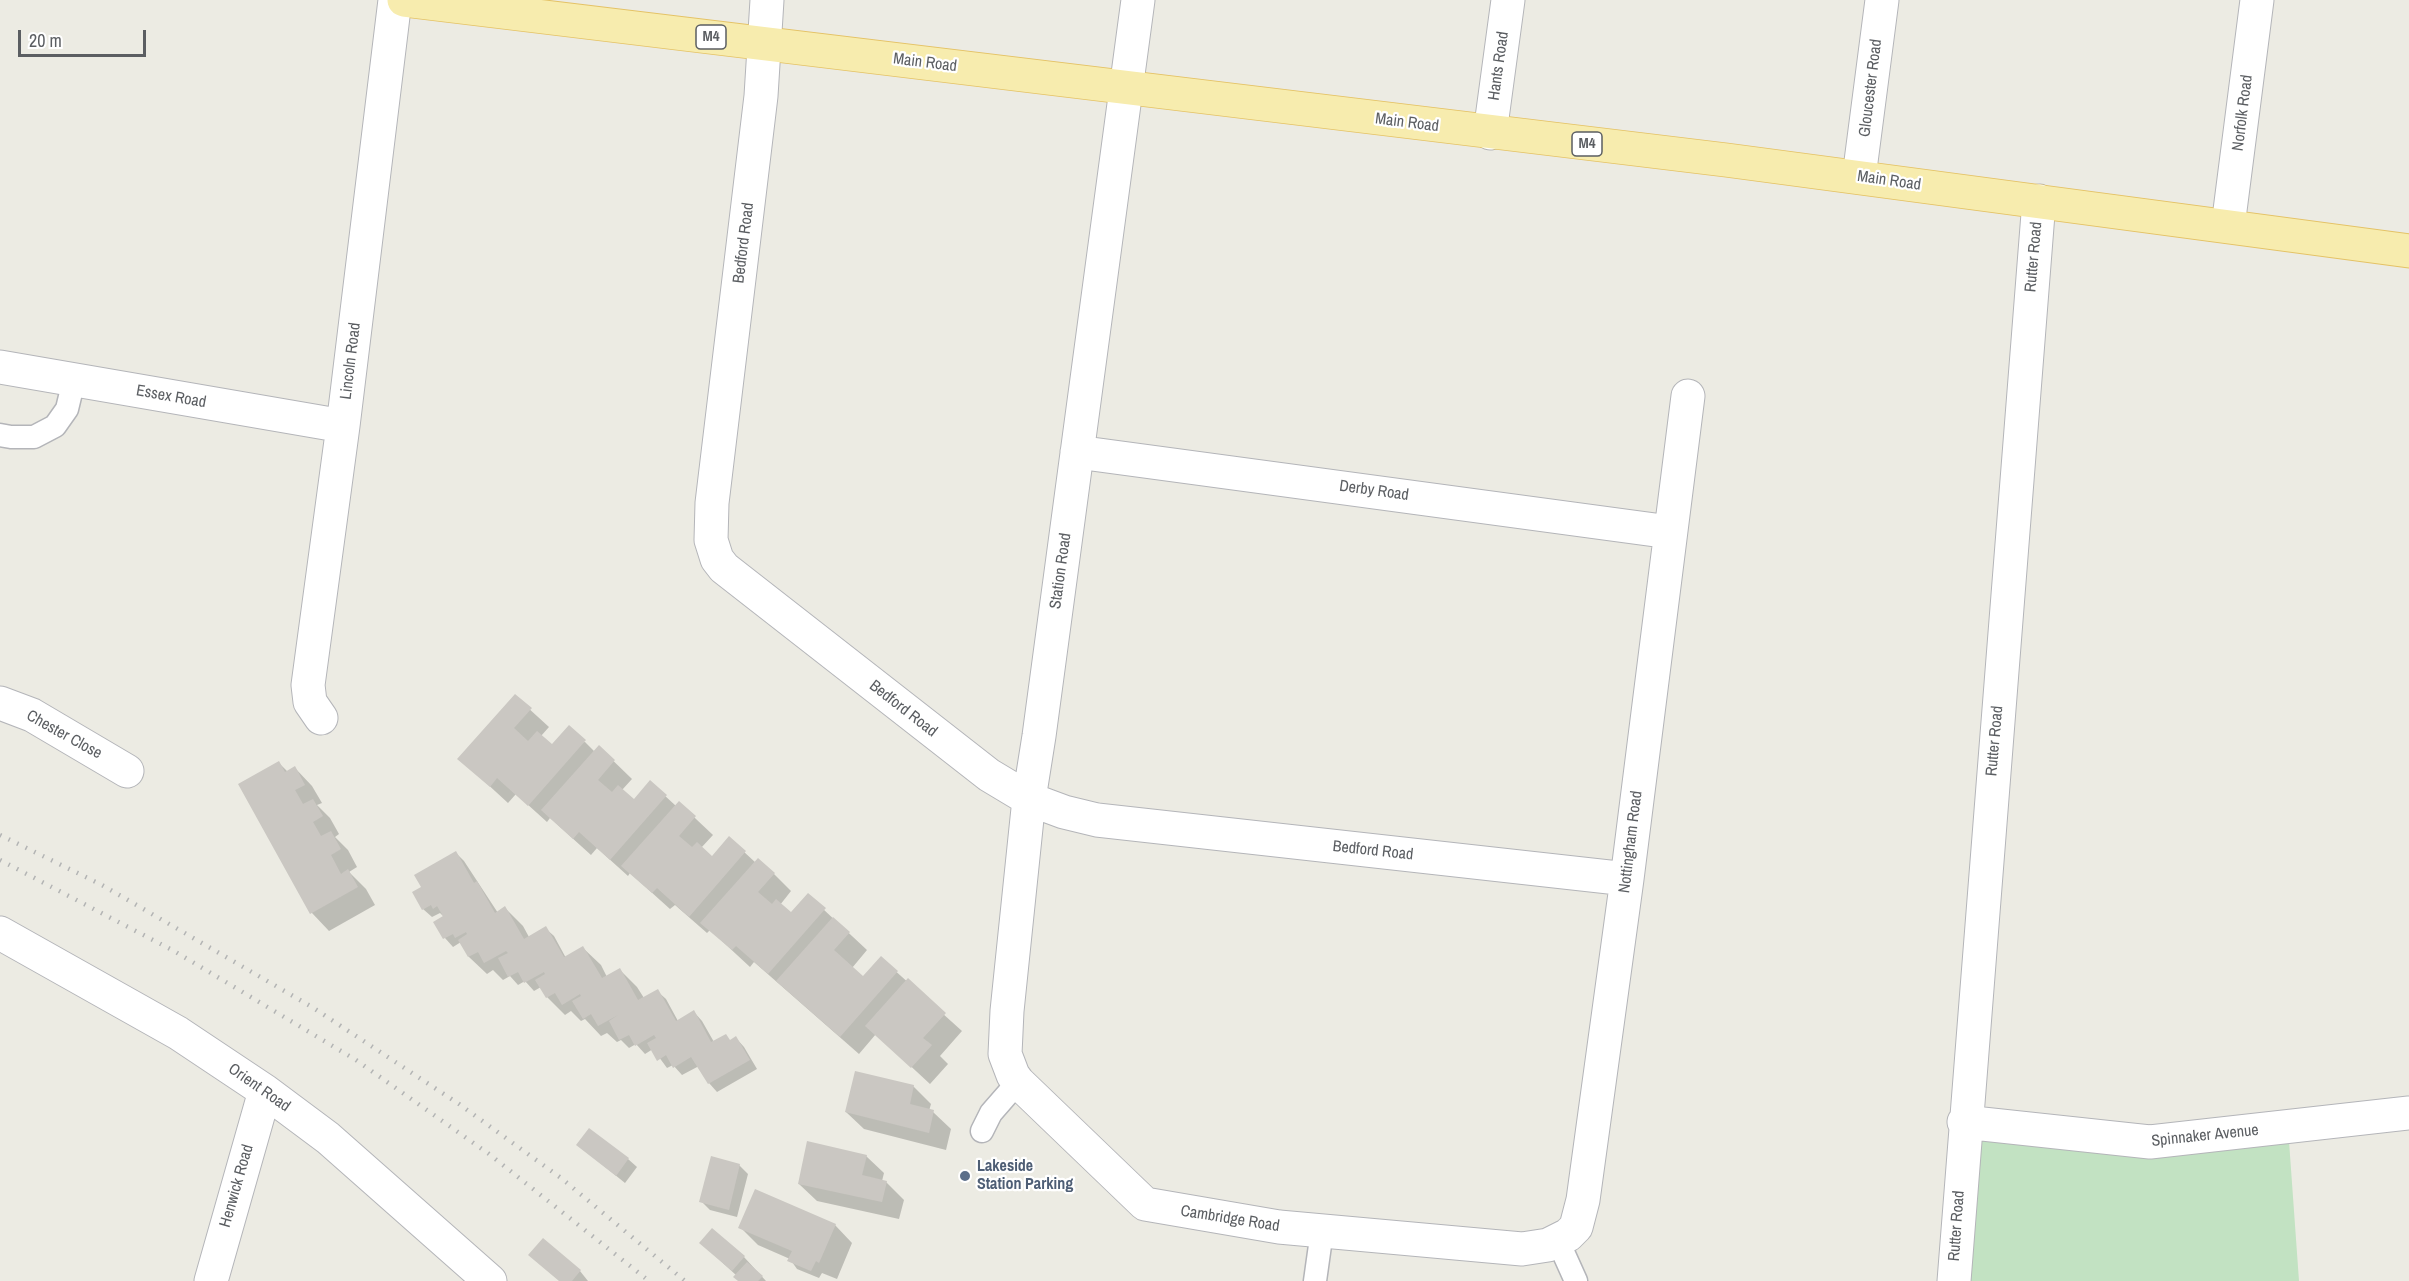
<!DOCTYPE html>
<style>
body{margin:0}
#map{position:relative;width:2409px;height:1281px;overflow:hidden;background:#ecebe3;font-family:"Archivo Narrow",sans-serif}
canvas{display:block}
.scale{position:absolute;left:18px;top:30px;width:128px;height:27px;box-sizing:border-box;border:3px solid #5b5e62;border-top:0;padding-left:8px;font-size:18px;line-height:21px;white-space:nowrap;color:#5b5e62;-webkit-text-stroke:4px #fff;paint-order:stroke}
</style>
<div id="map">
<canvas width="2409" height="1281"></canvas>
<div class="scale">20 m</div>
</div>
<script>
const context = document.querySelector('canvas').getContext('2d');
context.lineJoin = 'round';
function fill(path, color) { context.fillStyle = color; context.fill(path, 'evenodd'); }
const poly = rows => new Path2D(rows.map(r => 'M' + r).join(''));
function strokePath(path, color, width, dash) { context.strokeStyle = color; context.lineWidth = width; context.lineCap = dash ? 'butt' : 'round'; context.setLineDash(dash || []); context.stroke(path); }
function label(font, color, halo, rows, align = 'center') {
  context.font = font + ' "Archivo Narrow",sans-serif'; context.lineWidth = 4.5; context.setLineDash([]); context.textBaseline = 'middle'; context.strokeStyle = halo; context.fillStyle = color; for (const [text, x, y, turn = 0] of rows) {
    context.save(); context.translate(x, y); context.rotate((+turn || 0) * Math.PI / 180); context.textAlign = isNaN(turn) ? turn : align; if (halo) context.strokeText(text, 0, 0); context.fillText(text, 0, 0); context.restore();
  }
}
const green = poly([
 [1964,1122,2150,1142,2288,1127,2299,1281,1954,1281]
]);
const shadow = poly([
 [515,696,549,727,541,736,552,746,585,742,595,752,599,747,632,779,622,790,634,801,650,782,676,806,679,803,713,835,701,848,712,858,729,838,756,863,774,874,791,891,780,905,791,915,808,895,867,950,852,968,863,978,881,958,962,1031,940,1056,948,1064,930,1084,876,1034,859,1054,754,962,750,967,710,930,707,933,675,905,670,909,630,873,628,876,597,848,591,855,550,818,547,822,516,794,508,803,459,758],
 [279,763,288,772,295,768,312,786,322,803,317,805,330,818,339,834,335,837,348,850,357,867,349,872,366,889,375,905,329,931,312,913,240,784],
 [456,853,464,861,498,913,505,908,523,926,529,937,545,928,554,936,566,958,583,948,601,965,607,977,620,970,637,987,644,998,657,991,666,999,678,1021,694,1012,702,1021,714,1042,731,1041,736,1038,744,1047,757,1069,717,1092,709,1083,699,1066,682,1075,673,1065,667,1068,653,1049,645,1054,636,1044,629,1048,621,1040,617,1042,607,1033,601,1036,585,1019,581,1021,571,1011,565,1015,547,997,541,987,534,991,525,981,518,985,510,976,503,980,493,970,487,974,469,957,461,942,453,947,445,938,435,922,444,917,440,913,432,917,423,909,424,887],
 [913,1086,931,1104,929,1111,933,1112,951,1129,946,1150,864,1129,846,1112],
 [578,1145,628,1159,637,1167,625,1183],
 [866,1156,884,1173,882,1181,886,1182,904,1200,899,1219,817,1201,799,1184],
 [739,1165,748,1174,737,1217,710,1210,701,1201],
 [835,1225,852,1243,837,1279,822,1273,819,1278,797,1269,790,1259,758,1245,740,1227],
 [543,1240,580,1271,588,1281,560,1281],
 [701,1243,744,1257,766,1281,739,1281,737,1276]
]);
const building = poly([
 [515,694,532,708,514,728,528,741,537,731,552,744,569,725,586,740,528,806,497,778,490,787,457,759],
 [599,745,615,760,598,780,612,792,618,785,634,799,650,780,667,795,610,860,579,832,573,839,541,810],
 [279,761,285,772,295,766,305,785,295,790,303,804,313,799,323,816,313,822,321,836,331,831,341,849,331,855,341,874,348,869,358,887,310,914,238,784],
 [679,801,696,816,679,836,692,847,697,842,712,856,729,836,746,851,689,917,657,888,652,893,621,866],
 [456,851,474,883,477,881,495,913,505,906,524,939,546,926,564,957,583,946,602,978,620,968,638,1000,658,989,676,1021,694,1010,711,1042,726,1034,730,1040,736,1036,750,1060,708,1084,691,1057,673,1068,666,1055,657,1061,647,1043,656,1038,654,1035,635,1046,629,1035,619,1040,609,1021,618,1015,598,1026,591,1014,583,1019,572,1001,581,996,580,994,562,1005,555,993,546,998,535,980,545,974,544,972,524,983,518,972,508,977,498,958,508,953,506,951,484,963,478,952,468,957,458,940,467,934,466,932,455,938,453,934,443,939,433,922,443,916,437,906,433,909,431,905,422,910,412,892,421,887,414,875],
 [758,858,775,873,758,892,772,904,776,899,791,912,808,893,826,908,768,974,736,946,732,950,700,923],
 [833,917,850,932,834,950,863,976,881,956,898,971,840,1037,776,981],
 [908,978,946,1013,923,1038,932,1045,911,1068,865,1026],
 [855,1071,914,1085,910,1104,934,1110,929,1133,845,1112],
 [589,1128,629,1158,616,1176,576,1145],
 [807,1141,867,1155,862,1175,887,1181,882,1202,798,1184],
 [711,1156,740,1164,729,1210,699,1202],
 [755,1189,836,1224,819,1263,816,1261,811,1271,787,1261,792,1251,738,1228],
 [712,1228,745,1256,732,1271,699,1243],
 [543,1238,581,1270,572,1281,559,1281,528,1255],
 [747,1262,763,1276,758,1281,738,1281,733,1277]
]);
const lane = poly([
 [0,435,11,437,34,437,55,426,67,409,74,380],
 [982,1131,991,1113,1018,1082],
 [1558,1241,1576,1281],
 [1315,1281,1322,1231]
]);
const street = poly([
 [767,0,761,96,712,503,711,540,717,559,724,568,989,775,1029,799,1064,812,1097,820,1627,879],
 [1138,0,1039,736,1029,799,1007,1011,1005,1054,1013,1075,1018,1082,1145,1204,1279,1227,1522,1249,1548,1245,1568,1235,1576,1227,1583,1200,1627,879,1688,396],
 [1490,133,1508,0],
 [1859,177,1882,0],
 [2228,226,2257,0],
 [0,367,343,426],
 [1077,452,1670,532],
 [0,703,32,715,127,771],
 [321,718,310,702,308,685,343,426,395,0],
 [0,933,178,1033,265,1091,328,1138,490,1281],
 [1964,1122,2150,1142,2409,1113],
 [211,1281,265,1091],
 [1954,1281,2039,201]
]);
const primary = poly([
 [404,0,1726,160,2409,251]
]);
const rail = poly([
 [0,835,102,885,312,1007,459,1104,561,1178,685,1281],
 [0,860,174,951,356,1060,489,1154,649,1281]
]);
const markers = [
 [965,1176,6,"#5c6f8a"]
];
const shields = [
 [711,37,30],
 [1587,144,30]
];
const shieldNames = [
 ["M4",711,37],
 ["M4",1587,144]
];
const streetNames = [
 ["Main Road",925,63,7],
 ["Hants Road",1499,66,-82],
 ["Gloucester Road",1871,88,-83],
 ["Norfolk Road",2243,113,-83],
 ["Main Road",1407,123,7],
 ["Main Road",1889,181,8],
 ["Bedford Road",744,243,-83],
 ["Rutter Road",2034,257,-85],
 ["Lincoln Road",351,361,-83],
 ["Essex Road",171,397,10],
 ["Derby Road",1374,491,8],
 ["Station Road",1061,571,-82],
 ["Bedford Road",903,709,38],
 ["Chester Close",64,735,29],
 ["Rutter Road",1995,741,-85],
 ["Nottingham Road",1631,842,-83],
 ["Bedford Road",1373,851,6],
 ["Orient Road",259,1088,35],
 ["Spinnaker Avenue",2205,1136,-6],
 ["Henwick Road",237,1186,-74],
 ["Cambridge Road",1230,1219,9],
 ["Rutter Road",1957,1226,-86]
];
const serviceNames = [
 ["Lakeside",977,1167],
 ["Station Parking",977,1185]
];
fill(green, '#c2e2c2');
fill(shadow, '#0003');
fill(building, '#cac7c2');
strokePath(lane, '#b4b5b9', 25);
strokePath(street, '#b4b5b9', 35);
strokePath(primary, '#e4c265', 35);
strokePath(lane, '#fff', 22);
strokePath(street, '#fff', 33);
strokePath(primary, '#f7ecae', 33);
strokePath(rail, '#b3b4b4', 4.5, [1.5, 8]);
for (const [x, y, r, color] of markers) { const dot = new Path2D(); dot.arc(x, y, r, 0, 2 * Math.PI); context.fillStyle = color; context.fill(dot); strokePath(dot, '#fff', 2); }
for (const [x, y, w] of shields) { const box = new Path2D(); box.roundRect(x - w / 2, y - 12, w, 24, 4.5); context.fillStyle = '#fff'; context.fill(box); strokePath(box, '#5b5e62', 1.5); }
label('bold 15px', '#5b5e62', null, shieldNames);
label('16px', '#5b5e62', '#fff', streetNames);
label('bold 16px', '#4e5e75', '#fff', serviceNames, 'left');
</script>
